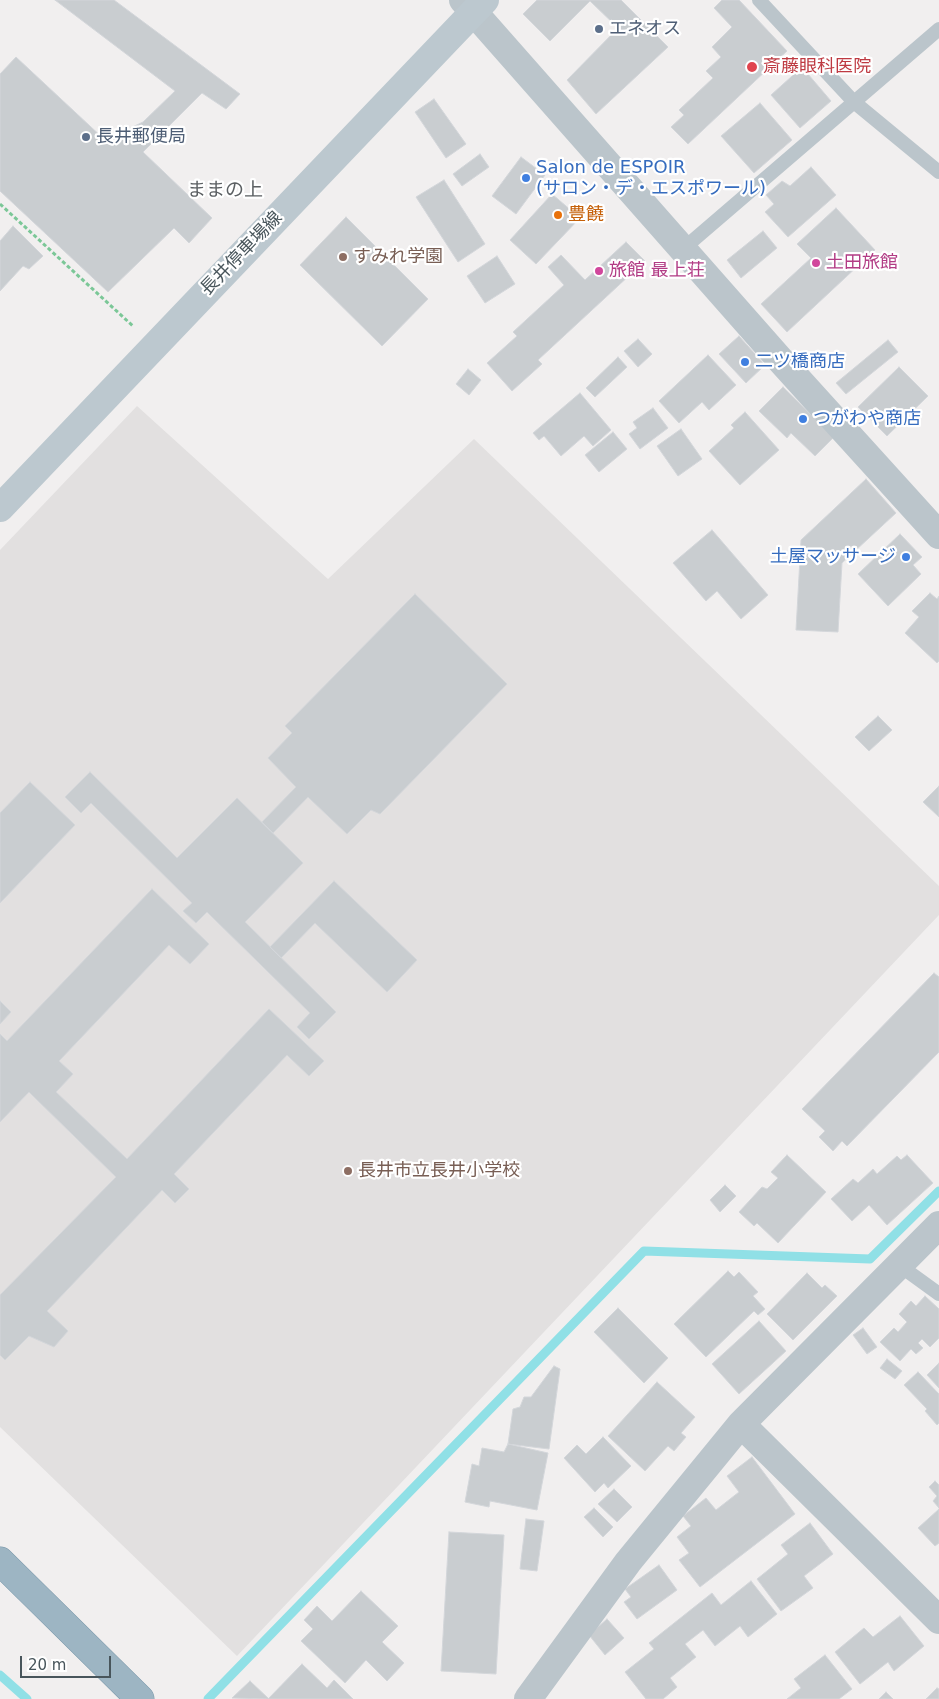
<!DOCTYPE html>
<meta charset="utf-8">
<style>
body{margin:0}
#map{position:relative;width:939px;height:1699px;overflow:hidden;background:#f1efef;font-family:"DejaVu Sans",sans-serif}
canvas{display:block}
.scale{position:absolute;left:20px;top:1656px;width:91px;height:22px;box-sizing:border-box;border:2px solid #48555b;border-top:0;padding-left:6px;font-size:15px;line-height:18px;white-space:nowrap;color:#48555b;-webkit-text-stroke:4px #fff;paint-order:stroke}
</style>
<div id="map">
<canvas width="939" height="1699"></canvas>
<div class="scale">20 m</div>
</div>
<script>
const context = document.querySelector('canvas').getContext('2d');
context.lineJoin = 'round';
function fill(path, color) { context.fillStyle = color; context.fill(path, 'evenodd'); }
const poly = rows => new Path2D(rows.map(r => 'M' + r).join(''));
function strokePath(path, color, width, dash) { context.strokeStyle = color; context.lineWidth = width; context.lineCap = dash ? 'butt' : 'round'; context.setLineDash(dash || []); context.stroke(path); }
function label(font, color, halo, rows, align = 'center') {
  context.font = font + ' "DejaVu Sans","Noto Sans JP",sans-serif'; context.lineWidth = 4.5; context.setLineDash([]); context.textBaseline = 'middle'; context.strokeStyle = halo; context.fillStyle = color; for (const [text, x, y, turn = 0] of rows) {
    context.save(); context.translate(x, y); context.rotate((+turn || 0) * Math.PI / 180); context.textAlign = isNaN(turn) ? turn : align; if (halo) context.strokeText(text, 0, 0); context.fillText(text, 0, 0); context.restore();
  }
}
const education = poly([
 [137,406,328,579,474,439,939,886,939,915,237,1656,0,1427,0,550]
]);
const stream = poly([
 [0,1675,27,1699],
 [208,1699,644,1251,870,1259,939,1191]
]);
const building = poly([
 [55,0,114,0,240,94,226,109,202,93,143,152,212,218,189,243,174,228,108,292,0,191,0,74,16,57,105,140,143,122,175,91,55,0],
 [537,0,621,0,668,47,596,114,567,80,618,28,590,1,550,41,523,14,537,0],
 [722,0,739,0,787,51,688,144,671,127,684,115,679,110,713,78,706,71,721,57,712,47,732,27,714,8,722,0],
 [802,67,831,101,800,128,771,95,802,67],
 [434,99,466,144,446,158,415,112,434,99],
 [760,103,792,140,754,173,721,136,760,103],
 [480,154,489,167,462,186,453,174,480,154],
 [521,157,545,175,516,214,492,196,521,157],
 [811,167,836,195,788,237,765,212,774,204,766,195,782,181,790,186,811,167],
 [444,180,485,244,458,262,416,197,444,180],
 [552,194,580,218,536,264,510,240,552,194],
 [836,208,875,250,787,332,761,304,811,258,797,244,836,208],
 [346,217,428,299,382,346,300,265,346,217],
 [13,226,43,256,29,269,23,266,0,291,0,241,13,226],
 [763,231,777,248,741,278,727,260,763,231],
 [626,242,645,261,538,360,542,364,512,391,487,363,517,336,513,332,564,285,548,267,561,255,585,280,626,242],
 [497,256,515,284,485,303,467,276,497,256],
 [739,336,765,365,746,383,719,354,739,336],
 [638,339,652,354,638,367,624,351,638,339],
 [888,340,898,352,846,394,836,383,888,340],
 [708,355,736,385,709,410,702,402,679,423,659,401,708,355],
 [618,357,627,367,595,397,586,388,618,357],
 [899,367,928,396,887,436,858,407,899,367],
 [468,369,481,380,469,395,456,384,468,369],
 [783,387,834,437,815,456,791,433,787,438,759,411,783,387],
 [580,393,611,430,593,446,584,436,561,456,544,436,539,440,533,433,580,393],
 [653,408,668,428,640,449,629,434,637,428,633,422,653,408],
 [745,412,779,450,740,485,709,451,734,428,731,425,745,412],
 [681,429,702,459,678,476,657,446,681,429],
 [613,432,627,449,599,472,585,455,613,432],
 [866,479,896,513,842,563,838,632,796,630,801,540,866,479],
 [712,530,768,595,741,619,717,591,706,601,673,563,712,530],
 [900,534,922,557,913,565,921,574,888,606,858,574,900,534],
 [930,593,937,599,939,596,939,661,937,663,905,633,919,617,912,611,930,593],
 [415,594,507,684,380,814,371,810,347,834,308,797,273,833,262,822,296,787,268,758,292,733,285,726,415,594],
 [878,716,892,730,869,751,855,737,878,716],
 [90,772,177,858,237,798,303,863,245,922,336,1012,309,1039,297,1027,310,1013,207,912,196,923,183,911,192,903,91,803,81,813,65,797,90,772],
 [30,782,75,825,0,903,0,813,30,782],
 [939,786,939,817,923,802,939,786],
 [334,881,417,960,387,992,315,923,281,958,270,947,334,881],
 [152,889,209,944,190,964,169,945,59,1061,73,1074,56,1092,127,1159,269,1009,324,1061,309,1076,287,1055,174,1174,189,1189,175,1203,162,1190,47,1311,68,1331,54,1347,29,1336,5,1360,0,1355,0,1295,116,1177,29,1092,0,1122,0,1034,7,1041,152,889],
 [934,973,939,977,939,1052,847,1146,842,1141,833,1151,819,1137,825,1131,802,1109,934,973],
 [0,1001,11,1012,0,1024,0,1001],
 [787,1155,826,1192,778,1243,757,1223,754,1226,739,1212,762,1187,767,1189,778,1178,771,1172,787,1155],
 [907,1155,933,1183,887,1225,869,1205,852,1221,831,1199,853,1179,858,1183,873,1169,877,1174,897,1156,901,1160,907,1155],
 [725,1185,736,1196,720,1212,710,1200,725,1185],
 [728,1271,734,1277,739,1272,758,1292,753,1296,765,1309,758,1315,754,1311,706,1357,674,1324,728,1271],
 [807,1273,822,1288,825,1285,837,1296,793,1340,767,1314,807,1273],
 [925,1296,939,1309,939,1338,930,1347,922,1339,918,1343,923,1348,916,1354,911,1349,900,1361,880,1342,894,1328,898,1332,907,1322,899,1314,911,1301,916,1306,925,1296],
 [618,1308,668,1358,644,1383,594,1332,618,1308],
 [759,1321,786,1351,739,1394,712,1364,759,1321],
 [863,1328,877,1347,867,1354,853,1335,863,1328],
 [887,1359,902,1371,895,1379,880,1368,887,1359],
 [939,1363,939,1388,927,1375,939,1363],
 [554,1366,560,1369,549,1449,508,1444,513,1409,520,1407,524,1397,531,1397,554,1366],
 [918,1372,939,1394,939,1423,937,1425,925,1411,927,1409,904,1385,918,1372],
 [657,1382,695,1417,681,1433,686,1437,674,1451,668,1446,645,1471,608,1436,657,1382],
 [603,1437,631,1466,608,1488,604,1483,595,1492,564,1458,577,1445,586,1454,603,1437],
 [508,1444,548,1453,537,1510,490,1501,489,1507,465,1502,472,1464,479,1466,482,1448,504,1452,508,1444],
 [752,1457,795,1514,700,1587,679,1560,689,1553,677,1537,691,1526,683,1516,706,1498,716,1510,739,1492,727,1476,752,1457],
 [935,1481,939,1485,939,1508,933,1501,937,1496,929,1487,935,1481],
 [614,1489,632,1507,617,1522,598,1504,614,1489],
 [594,1508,613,1527,603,1537,584,1517,594,1508],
 [939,1509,939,1543,935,1546,918,1528,939,1509],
 [526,1519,544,1521,537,1571,520,1569,526,1519],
 [810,1523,833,1554,804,1576,813,1588,781,1611,757,1579,788,1554,781,1545,810,1523],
 [449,1532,504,1535,496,1674,441,1671,449,1532],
 [659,1565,677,1590,637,1619,624,1602,631,1597,625,1589,659,1565],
 [751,1581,777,1614,748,1637,740,1626,715,1646,703,1630,685,1644,696,1657,670,1678,677,1687,663,1699,646,1699,625,1672,654,1649,649,1643,712,1593,721,1605,751,1581],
 [361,1591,398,1626,382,1642,404,1663,387,1681,366,1660,345,1683,301,1641,313,1629,304,1620,317,1606,332,1621,361,1591],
 [900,1616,924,1646,894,1671,888,1662,860,1684,835,1652,864,1628,873,1637,900,1616],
 [607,1619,624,1638,605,1655,589,1635,607,1619],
 [825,1655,852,1689,839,1699,787,1699,801,1688,794,1679,825,1655],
 [302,1664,327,1688,334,1680,353,1699,268,1699,302,1664],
 [250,1681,269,1699,268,1699,232,1698,250,1681],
 [937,1688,939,1689,939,1699,926,1699,937,1688],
 [886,1692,893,1699,879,1699,886,1692]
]);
const path = poly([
 [0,204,134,327]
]);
const service = poly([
 [759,0,854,102,939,172],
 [683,249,939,29],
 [899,1265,939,1294]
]);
const minor = poly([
 [463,0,783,363,939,535],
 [741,1424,939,1620],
 [528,1699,628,1562,741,1424,939,1225]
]);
const secondary = poly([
 [0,508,485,0]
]);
const trunk = poly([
 [0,1561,140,1699]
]);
const markers = [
 [599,29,5,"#5c6f8a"],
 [752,67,6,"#e0444e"],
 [86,137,5,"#5c6f8a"],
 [526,178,5,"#3f7fe0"],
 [558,215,5,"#e8710a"],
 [343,257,5,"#8d6e63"],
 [816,263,5,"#d1479c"],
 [599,271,5,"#d1479c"],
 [745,362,5,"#3f7fe0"],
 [803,419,5,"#3f7fe0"],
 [906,557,5,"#3f7fe0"],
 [348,1171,5,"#8d6e63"]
];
const serviceNames = [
 ["エネオス",609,29],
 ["長井郵便局",96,137]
];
const healthNames = [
 ["斎藤眼科医院",763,67]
];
const shopNames = [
 ["Salon de ESPOIR",536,168],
 ["(サロン・デ・エスポワール)",536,189],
 ["二ツ橋商店",755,362],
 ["つがわや商店",813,419],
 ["土屋マッサージ",896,557,"right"]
];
const foodNames = [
 ["豊饒",568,215]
];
const streetNames = [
 ["長井停車場線",242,254,-46]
];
const educationNames = [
 ["すみれ学園",353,257],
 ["長井市立長井小学校",358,1171]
];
const hotelNames = [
 ["土田旅館",826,263],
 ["旅館 最上荘",609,271]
];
const neighbourhoodNames = [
 ["ままの上",225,191]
];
fill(education, '#e2e0e0');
strokePath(stream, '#90e0e6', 9);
fill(building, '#c9cdd0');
strokePath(building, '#d3d6da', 1);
strokePath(trunk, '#7593a6', 29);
strokePath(path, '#7bc797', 3, [4, 2.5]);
strokePath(service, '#bbc5cb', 14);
strokePath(minor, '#bbc5cb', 28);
strokePath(secondary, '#bcc8cf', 28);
strokePath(trunk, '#9db5c3', 28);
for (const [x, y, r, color] of markers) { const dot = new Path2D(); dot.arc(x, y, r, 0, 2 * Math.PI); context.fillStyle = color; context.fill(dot); strokePath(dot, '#fff', 2); }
label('18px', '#4e5e75', '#fff', serviceNames, 'left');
label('18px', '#be3a42', '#fff', healthNames, 'left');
label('18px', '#366cbe', '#fff', shopNames, 'left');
label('18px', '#c56008', '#fff', foodNames, 'left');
label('18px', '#48555b', '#fff', streetNames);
label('18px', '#785e54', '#fff', educationNames, 'left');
label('18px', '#b23c85', '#fff', hotelNames, 'left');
label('19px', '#5c6063', '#fff', neighbourhoodNames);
</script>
